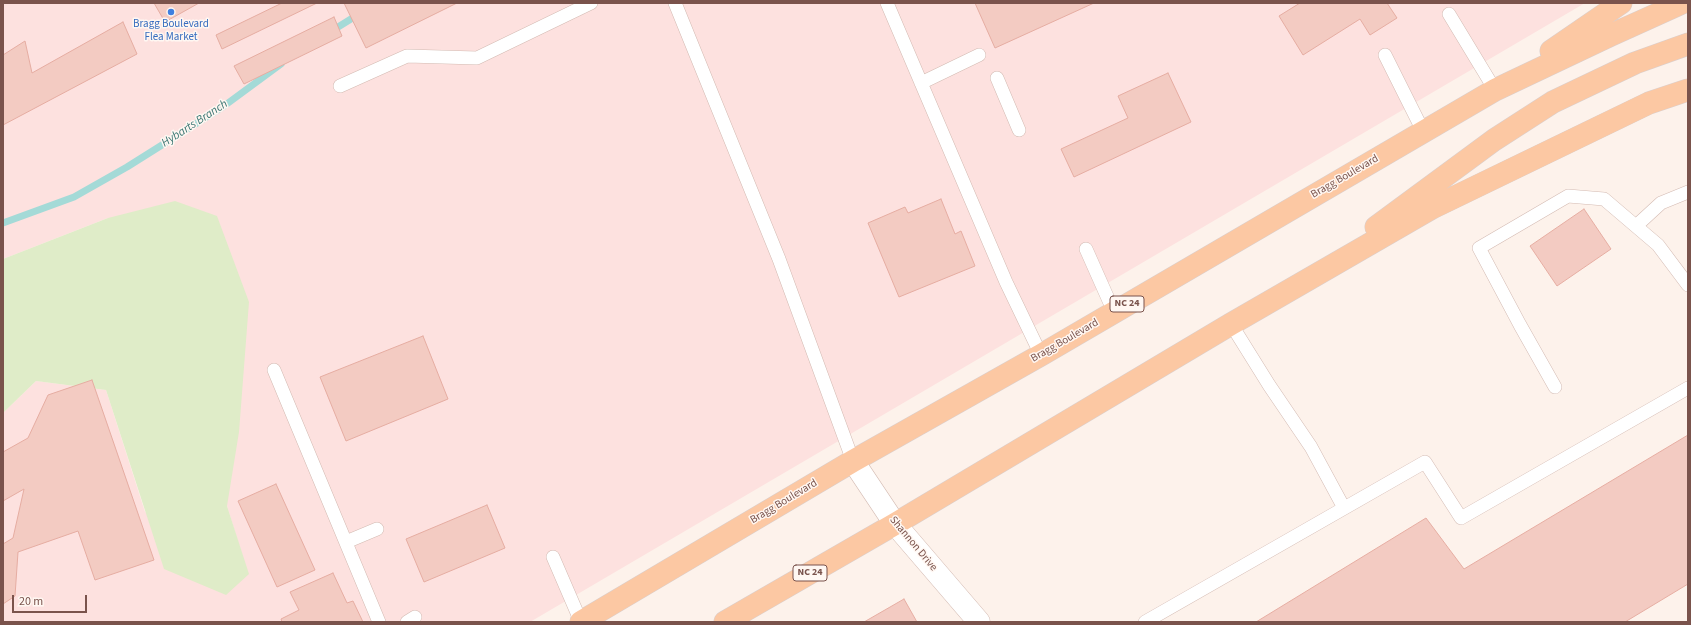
<!DOCTYPE html>
<style>
body{margin:0}
#map{position:relative;width:1691px;height:625px;overflow:hidden;background:#fdf2eb;font-family:"Source Sans 3",sans-serif}
canvas{display:block}
.frame{position:absolute;inset:0;border:4px solid #7a534c;pointer-events:none}
.scale{position:absolute;left:12px;top:595px;width:75px;height:18px;box-sizing:border-box;border:2px solid #7a534c;border-top:0;padding-left:5px;font-size:12px;line-height:14px;white-space:nowrap;color:#7a534c;-webkit-text-stroke:3px #fff7f2;paint-order:stroke}
</style>
<div id="map">
<canvas width="1691" height="625"></canvas>
<div class="frame"></div>
<div class="scale">20 m</div>
</div>
<script>
const context = document.querySelector('canvas').getContext('2d');
context.lineJoin = 'round';
function fill(path, color) { context.fillStyle = color; context.fill(path, 'evenodd'); }
const poly = rows => new Path2D(rows.map(r => 'M' + r).join(''));
function strokePath(path, color, width, dash) { context.strokeStyle = color; context.lineWidth = width; context.lineCap = dash ? 'butt' : 'round'; context.setLineDash(dash || []); context.stroke(path); }
function label(font, color, halo, rows, align = 'center') {
  context.font = font + ' "Source Sans 3",sans-serif'; context.lineWidth = 3; context.setLineDash([]); context.textBaseline = 'middle'; context.strokeStyle = halo; context.fillStyle = color; for (const [text, x, y, turn = 0] of rows) {
    context.save(); context.translate(x, y); context.rotate((+turn || 0) * Math.PI / 180); context.textAlign = isNaN(turn) ? turn : align; if (halo) context.strokeText(text, 0, 0); context.fillText(text, 0, 0); context.restore();
  }
}
const commercial = poly([
 [3,3,1585,3,530,622,3,622,3,413,36,381,106,390,145,512,248,574,227,506,108,218,3,259]
]);
const green = poly([
 [175,201,217,216,249,302,239,432,227,506,249,574,226,595,164,569,106,390,36,381,3,413,3,259,108,218]
]);
const stream = poly([
 [330,32,359,14],
 [3,223,74,197,127,167,224,106,281,64]
]);
const building = poly([
 [154,3,199,3,165,22,154,3],
 [282,3,317,3,222,49,216,35,282,3],
 [344,3,457,3,366,48,344,3],
 [975,3,1094,3,995,48,975,3],
 [1300,3,1387,3,1397,18,1370,35,1360,19,1303,55,1279,16,1300,3],
 [334,17,342,36,244,84,234,66,334,17],
 [123,22,137,54,3,125,3,55,25,41,32,73,123,22],
 [1168,73,1191,122,1074,177,1061,149,1128,118,1118,96,1168,73],
 [941,199,955,234,961,231,975,266,899,297,868,223,905,207,908,213,941,199],
 [1584,209,1611,249,1557,286,1530,246,1584,209],
 [423,336,448,399,346,441,320,377,423,336],
 [92,380,154,560,95,580,78,531,18,552,15,596,3,604,3,544,13,538,24,489,3,501,3,452,28,438,48,395,92,380],
 [1688,435,1688,584,1625,622,1256,622,1426,518,1464,569,1688,435],
 [276,484,315,570,277,587,238,501,276,484],
 [487,505,505,548,424,582,406,539,487,505],
 [333,573,347,603,353,601,363,622,282,622,281,619,299,610,290,592,333,573],
 [904,599,917,622,864,622,904,599]
]);
const service = poly([
 [675,3,779,259,853,461],
 [887,3,1006,282,1041,355],
 [1449,14,1495,90],
 [1385,55,1423,131],
 [997,78,1019,130],
 [921,83,979,55],
 [340,86,407,56,477,58,591,3],
 [1636,226,1661,203,1688,192],
 [1086,249,1114,312],
 [1231,324,1269,385,1311,447,1344,508],
 [274,370,379,622],
 [1555,387,1520,325,1479,248,1568,196,1604,199,1658,245,1688,285],
 [346,542,377,529],
 [553,557,581,622],
 [407,622,415,617],
 [1145,622,1425,462,1461,518,1688,388]
]);
const minor = poly([
 [853,461,895,524,979,622]
]);
const primary = poly([
 [1551,51,1621,3],
 [1376,227,1494,140,1553,102,1635,63,1688,44],
 [581,622,853,461,1041,355,1495,90,1611,35,1682,3],
 [725,622,895,524,1231,324,1432,208,1649,103,1688,90]
]);
const markers = [
 [171,12,4,"#3f7fe0"]
];
const shields = [
 [1127,304,34],
 [810,573,34]
];
const shieldNames = [
 ["NC 24",1127,304],
 ["NC 24",810,573]
];
const shopNames = [
 ["Bragg Boulevard",171,25],
 ["Flea Market",171,38]
];
const streetNames = [
 ["Bragg Boulevard",1345,177,-30],
 ["Bragg Boulevard",1065,341,-30],
 ["Bragg Boulevard",784,502,-31],
 ["Shannon Drive",913,544,50]
];
const waterNames = [
 ["Hybarts Branch",195,124,-33]
];
fill(commercial, '#fde1df');
fill(green, '#dfecc8');
strokePath(stream, '#a4dad7', 7);
fill(building, '#f3cbc2');
strokePath(building, '#e6ada2', 1);
strokePath(service, '#d3bab2', 14);
strokePath(minor, '#d3bab2', 23);
strokePath(primary, '#dacfcd', 23);
strokePath(service, '#fff', 13);
strokePath(minor, '#fff', 22);
strokePath(primary, '#fcc8a3', 22);
for (const [x, y, r, color] of markers) { const dot = new Path2D(); dot.arc(x, y, r, 0, 2 * Math.PI); context.fillStyle = color; context.fill(dot); strokePath(dot, '#fff7f2', 1.5); }
for (const [x, y, w] of shields) { const box = new Path2D(); box.roundRect(x - w / 2, y - 8, w, 16, 3); context.fillStyle = '#fff7f2'; context.fill(box); strokePath(box, '#7a534c', 1); }
label('bold 10px', '#7a534c', null, shieldNames);
label('11px', '#366cbe', '#fff7f2', shopNames);
label('11px', '#7a534c', '#fff7f2', streetNames);
label('italic 12px', '#3c7774', '#fff7f2', waterNames);
</script>
